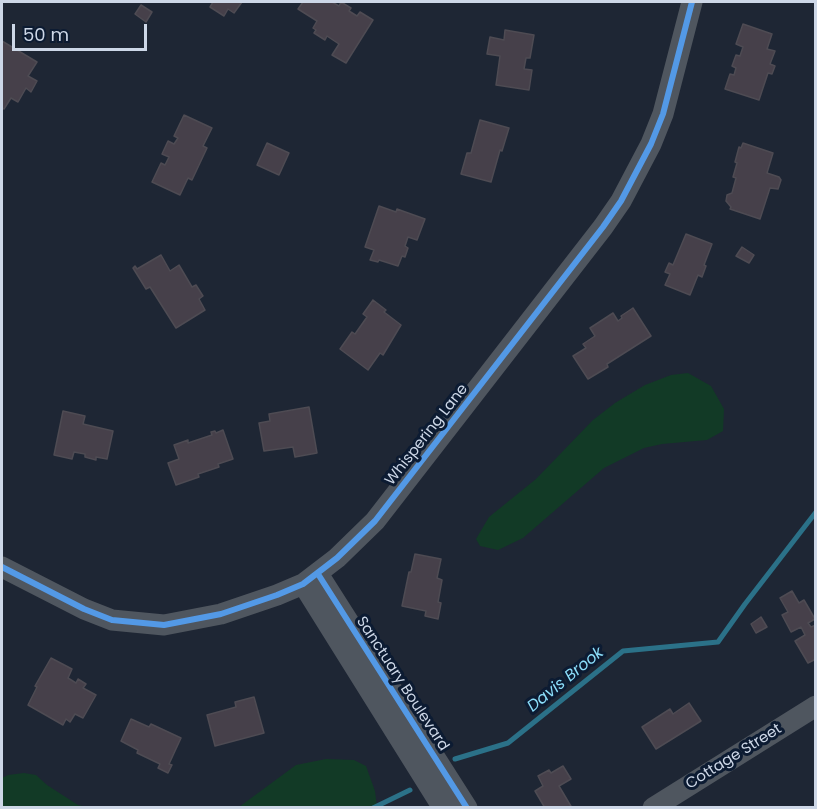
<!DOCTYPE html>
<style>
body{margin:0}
#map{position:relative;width:817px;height:809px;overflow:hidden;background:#1e2634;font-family:Poppins,sans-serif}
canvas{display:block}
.frame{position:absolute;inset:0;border:3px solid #cdd7e7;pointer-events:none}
.scale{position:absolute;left:12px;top:24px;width:135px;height:27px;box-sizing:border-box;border:3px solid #cdd7e7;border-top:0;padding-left:8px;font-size:18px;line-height:21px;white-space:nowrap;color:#cdd7e7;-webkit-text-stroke:4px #0c1b32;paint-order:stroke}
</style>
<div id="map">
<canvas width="817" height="809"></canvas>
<div class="frame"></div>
<div class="scale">50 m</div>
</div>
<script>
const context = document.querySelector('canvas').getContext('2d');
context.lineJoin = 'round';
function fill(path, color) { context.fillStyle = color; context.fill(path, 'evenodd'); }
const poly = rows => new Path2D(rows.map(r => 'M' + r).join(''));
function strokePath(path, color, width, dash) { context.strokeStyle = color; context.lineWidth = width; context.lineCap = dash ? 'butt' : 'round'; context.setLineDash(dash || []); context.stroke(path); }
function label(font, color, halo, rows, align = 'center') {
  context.font = font + ' Poppins,sans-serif'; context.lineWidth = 6; context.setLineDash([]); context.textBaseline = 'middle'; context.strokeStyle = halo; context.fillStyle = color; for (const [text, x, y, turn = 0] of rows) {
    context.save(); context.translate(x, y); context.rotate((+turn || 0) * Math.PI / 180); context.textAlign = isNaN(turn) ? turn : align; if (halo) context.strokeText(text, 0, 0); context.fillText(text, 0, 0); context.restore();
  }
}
const green = poly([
 [688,373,711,386,724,409,723,431,707,440,662,444,644,448,604,468,523,538,498,550,480,546,476,539,489,517,536,479,593,420,615,403,645,385,671,375],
 [326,759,354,760,366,766,375,791,377,807,239,807,296,765],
 [24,773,36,775,47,785,78,805,88,807,2,807,2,778,8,775]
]);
const stream = poly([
 [455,759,508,743,623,651,718,642,745,604,816,512],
 [373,808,410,790]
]);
const building = poly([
 [213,2,242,2,234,13,228,9,224,16,210,7,213,2],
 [303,2,332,2,339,6,341,2,351,8,349,11,357,16,360,12,373,20,346,63,332,55,339,44,327,36,325,40,314,33,316,30,313,28,317,21,298,9,303,2],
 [141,5,152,12,146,22,135,14,141,5],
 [743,24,772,34,767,49,775,51,770,64,775,66,772,74,768,73,759,100,725,89,730,74,734,75,736,68,732,66,736,55,740,56,743,47,736,44,743,24],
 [505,30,534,35,530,58,526,58,524,69,532,70,529,90,496,85,500,56,487,54,490,37,504,40,505,30],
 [2,41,37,62,28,76,37,81,31,92,26,88,18,102,11,98,4,109,2,108,2,41],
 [184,115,212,128,203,146,207,148,192,180,188,178,180,195,152,182,161,163,165,165,169,157,162,154,168,141,174,144,178,138,174,136,184,115],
 [480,120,509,128,502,151,500,150,491,182,461,174,467,153,471,153,480,120],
 [267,143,289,153,279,175,257,165,267,143],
 [743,143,773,153,767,173,779,177,781,180,778,189,770,188,760,219,730,209,731,207,726,201,727,195,732,193,736,178,733,177,737,163,735,162,739,147,741,148,743,143],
 [379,206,396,212,397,209,425,219,417,240,408,237,405,246,408,248,405,257,402,256,398,266,379,260,378,262,370,260,374,250,365,247,379,206],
 [686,234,712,244,704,265,706,266,702,277,698,275,690,295,665,285,670,274,665,272,669,263,673,265,686,234],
 [742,247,754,255,749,263,736,256,742,247],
 [161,255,170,271,179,265,192,287,196,285,203,296,199,299,205,310,176,328,150,287,146,289,133,268,135,266,137,269,161,255],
 [373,300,386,310,384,312,401,325,383,355,380,353,368,370,340,349,352,332,355,334,367,317,363,314,373,300],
 [633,308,651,336,607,364,608,367,588,379,573,356,586,348,583,344,595,336,590,328,613,313,618,321,622,318,621,316,633,308],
 [309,407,317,453,295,457,293,447,264,451,259,423,270,421,269,414,309,407],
 [63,411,85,416,83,424,113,431,107,459,96,457,96,460,85,457,85,454,74,452,72,459,54,455,63,411],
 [223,430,233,459,218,464,219,467,198,474,199,477,176,485,168,463,179,459,174,445,188,440,188,443,212,435,211,432,215,431,216,433,223,430],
 [415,554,441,559,437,578,442,580,438,602,441,603,438,619,425,616,426,611,402,606,409,572,411,572,415,554],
 [792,591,799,603,804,600,815,619,808,623,811,627,816,625,816,659,808,663,795,641,805,635,801,627,791,632,782,615,788,612,780,598,792,591],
 [761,617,767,627,756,633,751,624,761,617],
 [51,658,72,669,68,678,76,683,78,679,86,684,83,688,96,695,83,718,75,714,70,722,66,719,63,725,28,705,37,687,35,686,51,658],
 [254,697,264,733,215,746,207,715,236,707,235,702,254,697],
 [689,703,701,721,656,749,642,727,670,709,673,714,689,703],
 [131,719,149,727,151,724,181,738,169,764,172,765,168,773,158,768,160,764,137,753,138,750,121,741,131,719],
 [563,766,571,779,559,786,572,808,545,808,535,791,543,786,538,776,549,770,551,773,563,766]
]);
const minor = poly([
 [2,567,84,609,112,620,164,625,221,614,277,595,303,584,337,558,375,521,603,227,621,201,651,144,663,114,692,2],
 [318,574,467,808],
 [303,584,443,808],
 [653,808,816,706]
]);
const cycleway = poly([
 [2,567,84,609,112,620,164,625,221,614,277,595,303,584,337,558,375,521,603,227,621,201,651,144,663,114,692,2],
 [318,574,467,808]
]);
const streetNames = [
 ["Whispering Lane",427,435,-52],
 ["Sanctuary Boulevard",402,684,57],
 ["Cottage Street",734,757,-32]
];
const waterNames = [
 ["Davis Brook",566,680,-39]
];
fill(green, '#123a26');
strokePath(stream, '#2b7188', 5);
fill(building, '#46404a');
strokePath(building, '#4e4b53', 1.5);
strokePath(minor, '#4f565f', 21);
strokePath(cycleway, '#5399e6', 6);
label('15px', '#cdd7e7', '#0c1b32', streetNames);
label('italic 16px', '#8bddf9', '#0c1b32', waterNames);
</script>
